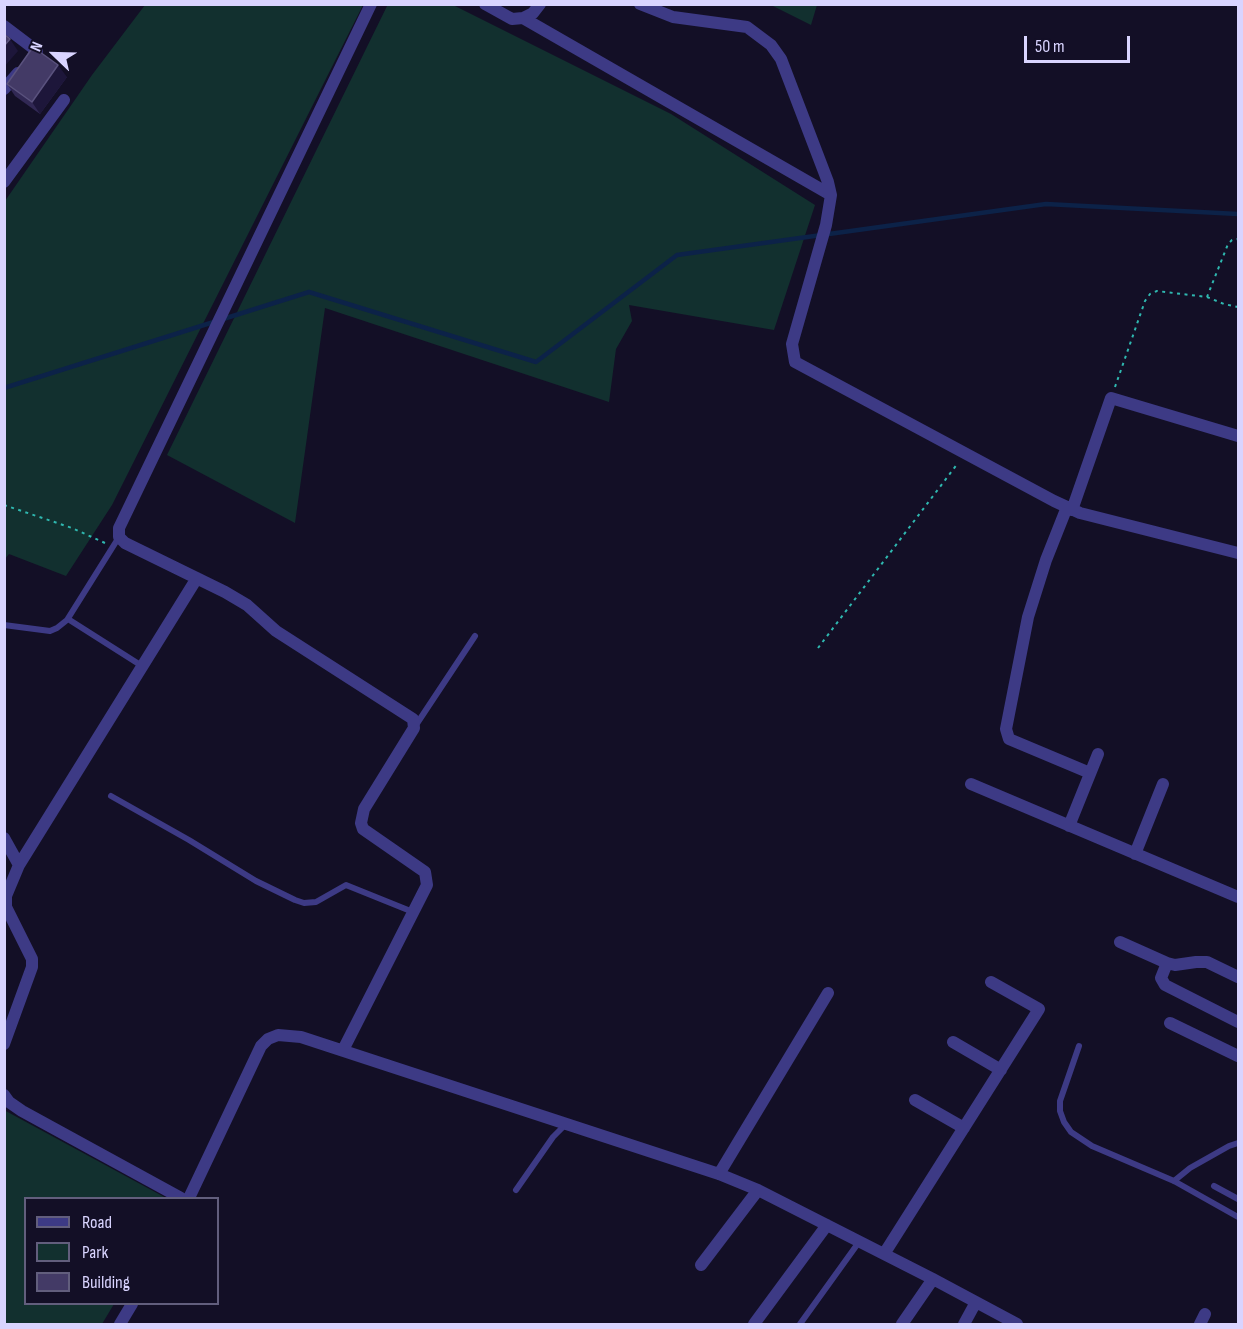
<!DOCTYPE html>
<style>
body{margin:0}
#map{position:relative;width:1243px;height:1329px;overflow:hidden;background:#130f26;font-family:"Sofia Sans Condensed",sans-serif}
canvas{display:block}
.frame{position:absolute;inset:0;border:6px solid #d9d4ff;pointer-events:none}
.legend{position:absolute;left:24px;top:1197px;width:195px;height:108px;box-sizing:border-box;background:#130f26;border:2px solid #625e7d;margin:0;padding:8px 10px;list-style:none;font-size:18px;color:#d9d4ff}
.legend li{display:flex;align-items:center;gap:12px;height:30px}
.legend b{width:30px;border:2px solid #625e7d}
.north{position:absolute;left:24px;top:24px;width:60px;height:60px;-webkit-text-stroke:4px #130f26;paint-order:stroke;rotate:293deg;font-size:16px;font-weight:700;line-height:24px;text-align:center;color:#d9d4ff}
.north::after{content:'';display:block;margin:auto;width:21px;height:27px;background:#d9d4ff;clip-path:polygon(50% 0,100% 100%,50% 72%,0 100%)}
.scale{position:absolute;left:1024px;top:36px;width:106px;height:27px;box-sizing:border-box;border:3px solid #d9d4ff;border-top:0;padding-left:8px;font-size:18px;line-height:21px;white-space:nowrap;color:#d9d4ff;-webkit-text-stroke:4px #130f26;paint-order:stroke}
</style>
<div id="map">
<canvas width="1243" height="1329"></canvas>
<div class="frame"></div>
<ul class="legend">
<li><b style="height:8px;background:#3d3a85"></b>Road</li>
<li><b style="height:16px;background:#12302f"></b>Park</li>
<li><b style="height:16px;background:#433a66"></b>Building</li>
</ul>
<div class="north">N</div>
<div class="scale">50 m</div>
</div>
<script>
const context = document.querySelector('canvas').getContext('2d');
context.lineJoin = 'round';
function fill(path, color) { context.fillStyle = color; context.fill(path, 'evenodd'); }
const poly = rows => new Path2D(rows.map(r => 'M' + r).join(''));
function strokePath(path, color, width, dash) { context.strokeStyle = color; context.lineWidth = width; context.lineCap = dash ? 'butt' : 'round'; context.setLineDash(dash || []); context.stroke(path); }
const green = poly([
 [388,4,453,5,671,114,815,205,774,330,629,305,632,321,616,349,609,402,325,308,295,523,167,455],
 [145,5,363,5,112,505,66,576,9,554,5,559,5,201,92,75],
 [771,5,817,5,811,25],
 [4,1110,166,1198,26,1198,26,1304,114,1304,102,1324,5,1324]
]);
const stream = poly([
 [4,388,309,292,536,362,677,255,1046,204,1238,214]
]);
const path = poly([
 [1207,297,1224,304,1238,307],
 [1115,387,1145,301,1150,294,1157,291,1207,297,1228,244,1232,240,1238,239],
 [4,505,72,528,105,543],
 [818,648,958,463]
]);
const lane = poly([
 [68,619,142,666],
 [4,625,50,631,57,628,67,620,119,537],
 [416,725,475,636],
 [111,796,189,840,256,881,295,900,304,903,316,902,346,885,413,912],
 [1079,1046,1060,1101,1060,1111,1064,1122,1071,1132,1092,1146,1174,1181,1238,1217],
 [1174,1181,1190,1168,1229,1146,1238,1143],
 [1214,1186,1238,1199],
 [516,1190,553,1137,566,1124],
 [800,1324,859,1242]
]);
const street = poly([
 [485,4,512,19,523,18,533,13,540,4],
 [640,4,673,17,747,27,771,45,781,59,828,182,831,195,826,225,792,344,795,362,1054,501,1080,513,1238,553],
 [523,18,831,195],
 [4,26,37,51,32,58],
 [4,89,18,73],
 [4,182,64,100],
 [1067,507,1046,560,1028,617,1006,729,1009,739,1090,773],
 [1072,510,1111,398,1238,436],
 [971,784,1238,897],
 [1069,826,1098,754],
 [4,838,19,865],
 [1135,854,1163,784],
 [1120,942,1167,963,1175,965,1196,962,1207,962,1238,977],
 [1167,963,1161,978,1165,985,1238,1022],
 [1170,1023,1238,1056],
 [953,1042,1001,1070],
 [4,1044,32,967,32,959,6,907,6,896,19,865,197,578],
 [343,1050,427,885,425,872,363,829,361,823,364,809,414,728,413,719,276,631,247,605,225,592,125,543,119,537,119,528,371,4],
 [4,1095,9,1102,22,1111,181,1198],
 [915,1100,964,1128],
 [719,1174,828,993],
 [189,1198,261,1046,268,1039,278,1035,301,1037,719,1174,758,1190,933,1279,1017,1324],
 [884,1254,1039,1009,991,982],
 [701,1265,758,1190],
 [120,1324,132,1304],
 [754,1324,827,1225],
 [902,1324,933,1279],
 [964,1324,976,1302],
 [1200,1324,1205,1314]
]);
const wall = poly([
 [67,77,40,114,15,96,7,84]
]);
const shadedWall = poly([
 [10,39,18,51,4,67,4,46],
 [58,65,67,77,40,114,32,102]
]);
const building = poly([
 [4,34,10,39,4,46,4,34],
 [33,47,58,65,32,102,7,84,33,47]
]);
fill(green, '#12302f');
strokePath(stream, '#0c2248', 4.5);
strokePath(path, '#2fb8b0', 2, [3, 4.5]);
strokePath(lane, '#3d3a85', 6);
strokePath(street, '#3d3a85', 12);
fill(wall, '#312854');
fill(shadedWall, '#1d163a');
fill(building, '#433a66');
strokePath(building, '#5a527e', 1.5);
</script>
